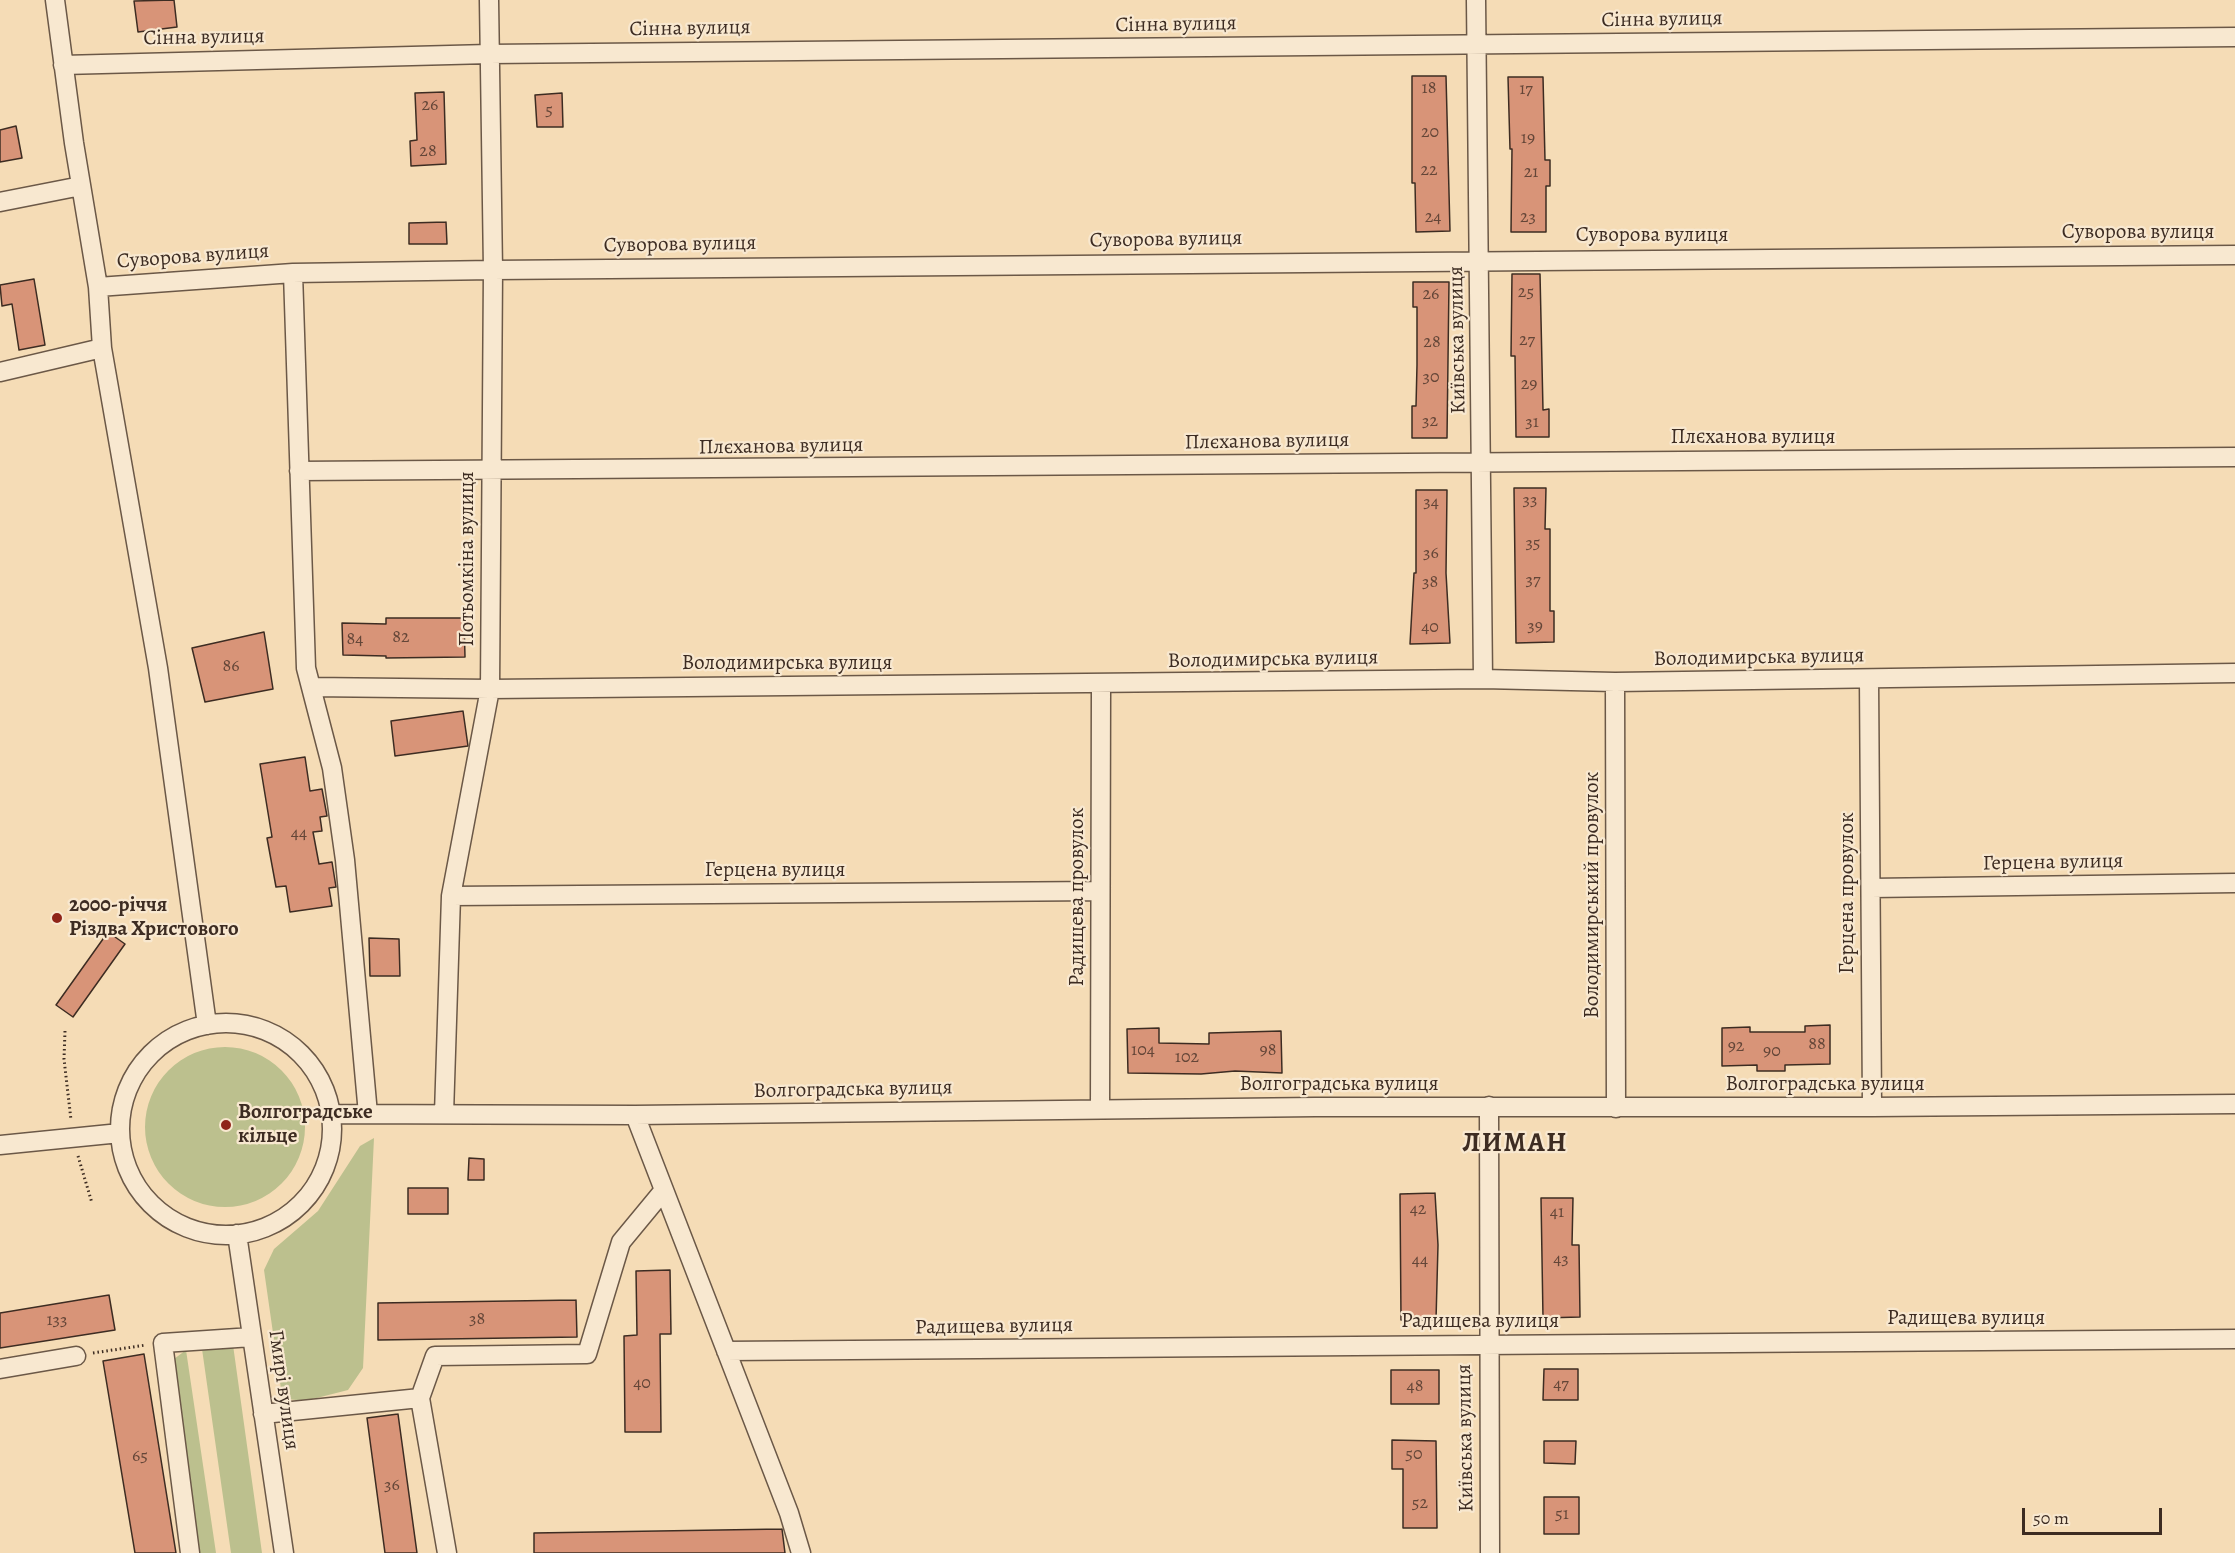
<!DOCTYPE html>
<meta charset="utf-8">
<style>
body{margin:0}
#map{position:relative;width:2235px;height:1553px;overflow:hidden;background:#f5dcb6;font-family:Alegreya,serif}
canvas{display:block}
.scale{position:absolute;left:2022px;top:1508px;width:140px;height:27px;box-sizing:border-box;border:3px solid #3d2c22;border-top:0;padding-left:8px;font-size:18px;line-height:21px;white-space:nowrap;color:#3d2c22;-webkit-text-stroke:4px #f8e8d0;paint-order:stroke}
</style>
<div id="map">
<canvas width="2235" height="1553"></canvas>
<div class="scale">50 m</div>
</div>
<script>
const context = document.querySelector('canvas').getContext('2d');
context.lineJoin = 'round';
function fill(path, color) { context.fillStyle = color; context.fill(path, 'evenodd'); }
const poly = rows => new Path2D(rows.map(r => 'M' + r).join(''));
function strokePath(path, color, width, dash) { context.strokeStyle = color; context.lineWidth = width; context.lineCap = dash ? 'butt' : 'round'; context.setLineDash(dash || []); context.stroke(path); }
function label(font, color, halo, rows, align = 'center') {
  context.font = font + ' Alegreya,serif'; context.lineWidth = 4.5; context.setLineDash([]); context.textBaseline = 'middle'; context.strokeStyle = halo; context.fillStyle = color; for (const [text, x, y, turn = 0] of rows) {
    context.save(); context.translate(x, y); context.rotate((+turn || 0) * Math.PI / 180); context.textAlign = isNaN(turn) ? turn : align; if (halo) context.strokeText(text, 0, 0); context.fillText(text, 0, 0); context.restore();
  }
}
const green = poly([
 '145 1127a80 80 0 1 1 160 0a80 80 0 1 1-160 0Z',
 [374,1138,363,1368,348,1390,305,1401,287,1399,281,1389,264,1270,274,1249,318,1211,360,1146],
 [233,1345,262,1553,231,1553,202,1349],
 [186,1350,216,1553,197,1553,174,1359]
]);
const building = poly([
 [174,0,177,27,138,32,134,1,174,0],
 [1412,76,1446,76,1450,231,1416,232,1415,183,1412,183,1412,76],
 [1508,77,1543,77,1545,160,1550,160,1550,186,1546,186,1546,232,1511,232,1512,149,1510,149,1508,77],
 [444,92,446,164,411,166,410,141,417,140,415,93,444,92],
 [562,93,563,127,537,127,535,95,562,93],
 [16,126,22,158,0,162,0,130,16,126],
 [446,222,447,244,409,244,409,223,446,222],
 [1512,274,1540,274,1543,410,1549,409,1549,437,1516,437,1515,356,1511,356,1512,274],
 [34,279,45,345,19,350,12,304,2,306,0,285,34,279],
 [1413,282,1449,282,1447,438,1412,438,1412,406,1416,406,1417,365,1417,307,1413,307,1413,282],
 [1514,488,1546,488,1545,529,1550,529,1550,611,1554,611,1554,642,1516,643,1514,488],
 [1416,490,1447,490,1446,573,1450,643,1410,644,1414,573,1416,573,1416,490],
 [386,618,464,618,465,657,386,658,386,656,343,655,342,623,386,624,386,618],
 [264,632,273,689,205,702,192,648,264,632],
 [463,711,468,746,395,756,391,721,463,711],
 [305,757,310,791,322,789,327,816,320,817,322,831,313,832,319,864,332,862,336,887,329,888,332,906,290,912,286,886,276,887,267,838,272,837,260,764,305,757],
 [108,932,125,944,73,1017,56,1005,108,932],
 [369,938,399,939,400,976,370,976,369,938],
 [1830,1025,1830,1064,1785,1065,1785,1071,1757,1071,1757,1065,1722,1066,1722,1028,1750,1027,1750,1032,1805,1032,1805,1026,1830,1025],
 [1159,1028,1159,1043,1209,1044,1209,1033,1281,1031,1282,1073,1235,1071,1201,1074,1128,1073,1127,1029,1159,1028],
 [469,1158,484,1159,484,1180,468,1180,469,1158],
 [408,1188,448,1188,448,1214,408,1214,408,1188],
 [1435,1193,1438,1245,1436,1320,1401,1320,1400,1194,1435,1193],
 [1541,1198,1573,1198,1572,1245,1579,1245,1580,1317,1543,1318,1541,1198],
 [670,1270,671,1334,660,1334,661,1432,625,1432,624,1336,637,1335,636,1271,670,1270],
 [109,1295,115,1330,0,1348,0,1313,109,1295],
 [576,1300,577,1337,378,1340,378,1303,576,1300],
 [144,1354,176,1553,135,1553,103,1361,144,1354],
 [1544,1369,1578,1369,1578,1400,1543,1400,1544,1369],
 [1391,1370,1439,1370,1439,1404,1391,1404,1391,1370],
 [398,1414,417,1553,385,1553,367,1418,398,1414],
 [1392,1440,1436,1441,1437,1528,1403,1528,1403,1469,1392,1469,1392,1440],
 [1544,1441,1576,1441,1575,1464,1544,1463,1544,1441],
 [1544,1497,1579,1497,1579,1534,1544,1534,1544,1497],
 [782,1529,785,1553,534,1553,534,1533,782,1529]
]);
const path = poly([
 [65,1031,64,1059,71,1120],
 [78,1156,92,1203],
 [93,1353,146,1345]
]);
const minor = poly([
 [55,0,74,143,98,287,102,348,158,668,207,1025],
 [1476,0,1483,679],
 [63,65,489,54,2235,37],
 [0,202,81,186],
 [293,273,306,668,332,768,345,860,368,1114],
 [98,287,293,273,493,270,2235,255],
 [0,372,102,348],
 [299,471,2235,457],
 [1869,679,1872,1107],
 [1615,682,1616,1108],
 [311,687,490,689,1483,679,1615,682,2235,673],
 [1871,888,2235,883],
 [451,896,1100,891],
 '120 1129a106 106 0 1 1 212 0a106 106 0 1 1-212 0Z',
 [1489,1106,1490,1553],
 [1100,1109,1101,685],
 [330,1114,635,1115,1315,1107,1872,1107,2235,1104],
 [444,1114,451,896,490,689,493,270,489,0],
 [635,1115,789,1513,801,1553],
 [0,1145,120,1133],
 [237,1234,284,1553],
 [726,1351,2235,1339],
 [0,1369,76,1356],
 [420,1398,435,1356,587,1354,621,1242,664,1190],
 [263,1414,420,1398,447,1553],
 [190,1553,163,1343,252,1337]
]);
const markers = [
 [57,918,6,"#8f2418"],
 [226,1125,6,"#8f2418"]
];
const numberNames = [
 ["18",1429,89],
 ["17",1526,90],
 ["26",430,106],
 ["5",549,111],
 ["20",1430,133],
 ["19",1528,139],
 ["28",428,152],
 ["22",1429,171],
 ["21",1531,173],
 ["24",1433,218],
 ["23",1528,218],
 ["25",1526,293],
 ["26",1431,295],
 ["27",1527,341],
 ["28",1432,343],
 ["30",1431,378],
 ["29",1529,385],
 ["32",1430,422],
 ["31",1532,423],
 ["33",1530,501],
 ["34",1431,503],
 ["35",1533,544],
 ["36",1431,554],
 ["37",1533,581],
 ["38",1430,583],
 ["39",1535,627],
 ["40",1430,628],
 ["82",401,638],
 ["84",355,640],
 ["86",231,667],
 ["44",299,834],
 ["88",1817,1045],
 ["92",1736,1047],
 ["104",1143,1051],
 ["98",1268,1051],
 ["90",1772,1052],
 ["102",1187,1058],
 ["42",1418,1210],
 ["41",1557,1213],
 ["43",1561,1260],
 ["44",1420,1261],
 ["38",477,1320],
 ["133",57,1321],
 ["40",642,1384],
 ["47",1561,1385],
 ["48",1415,1387],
 ["50",1414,1455],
 ["65",140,1457],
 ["36",392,1486],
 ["52",1420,1504],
 ["51",1562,1515]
];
const streetNames = [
 ["Сінна вулиця",1662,20,-1],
 ["Сінна вулиця",1176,25,-1],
 ["Сінна вулиця",690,29,-1],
 ["Сінна вулиця",204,38,-1],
 ["Суворова вулиця",2138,233],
 ["Суворова вулиця",1652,236],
 ["Суворова вулиця",1166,240,-1],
 ["Суворова вулиця",680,245,-1],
 ["Суворова вулиця",193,257,-4],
 ["Київська вулиця",1458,340,-91],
 ["Плєханова вулиця",1753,438],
 ["Плєханова вулиця",1267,442,-1],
 ["Плєханова вулиця",781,447,-1],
 ["Потьомкіна вулиця",468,559,-90],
 ["Володимирська вулиця",1759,658,-1],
 ["Володимирська вулиця",1273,660,-1],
 ["Володимирська вулиця",787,664],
 ["Герцена вулиця",2053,863,-1],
 ["Герцена вулиця",775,871],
 ["Герцена провулок",1848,893,-90],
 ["Володимирський провулок",1593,895,-90],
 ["Радищева провулок",1078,897,-90],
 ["Волгоградська вулиця",1339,1085],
 ["Волгоградська вулиця",1825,1085],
 ["Волгоградська вулиця",853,1090,-1],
 ["Радищева вулиця",1966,1319],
 ["Радищева вулиця",1480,1322],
 ["Радищева вулиця",994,1327,-1],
 ["Гмирі вулиця",283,1390,82],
 ["Київська вулиця",1466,1438,-91]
];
const poiNames = [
 ["2000-річчя",69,906],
 ["Різдва Христового",69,930],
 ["Волгоградське",238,1113],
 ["кільце",238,1137]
];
const districtNames = [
 ["ЛИМАН",1515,1144]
];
fill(green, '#bcc08e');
fill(building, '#d89478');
strokePath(building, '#3d2c22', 1.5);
strokePath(minor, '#6b5847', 21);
strokePath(path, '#3d2c22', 3, [1.5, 3]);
strokePath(minor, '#f8e8d0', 18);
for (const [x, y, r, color] of markers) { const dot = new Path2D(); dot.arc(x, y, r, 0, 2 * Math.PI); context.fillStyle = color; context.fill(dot); strokePath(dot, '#f8e8d0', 2); }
label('18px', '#644638', null, numberNames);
label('21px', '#3d2c22', '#f8e8d0', streetNames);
label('bold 21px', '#3d2c22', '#f8e8d0', poiNames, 'left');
context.letterSpacing = '1.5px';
label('bold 27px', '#3d2c22', '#f8e8d0', districtNames);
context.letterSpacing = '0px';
</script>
